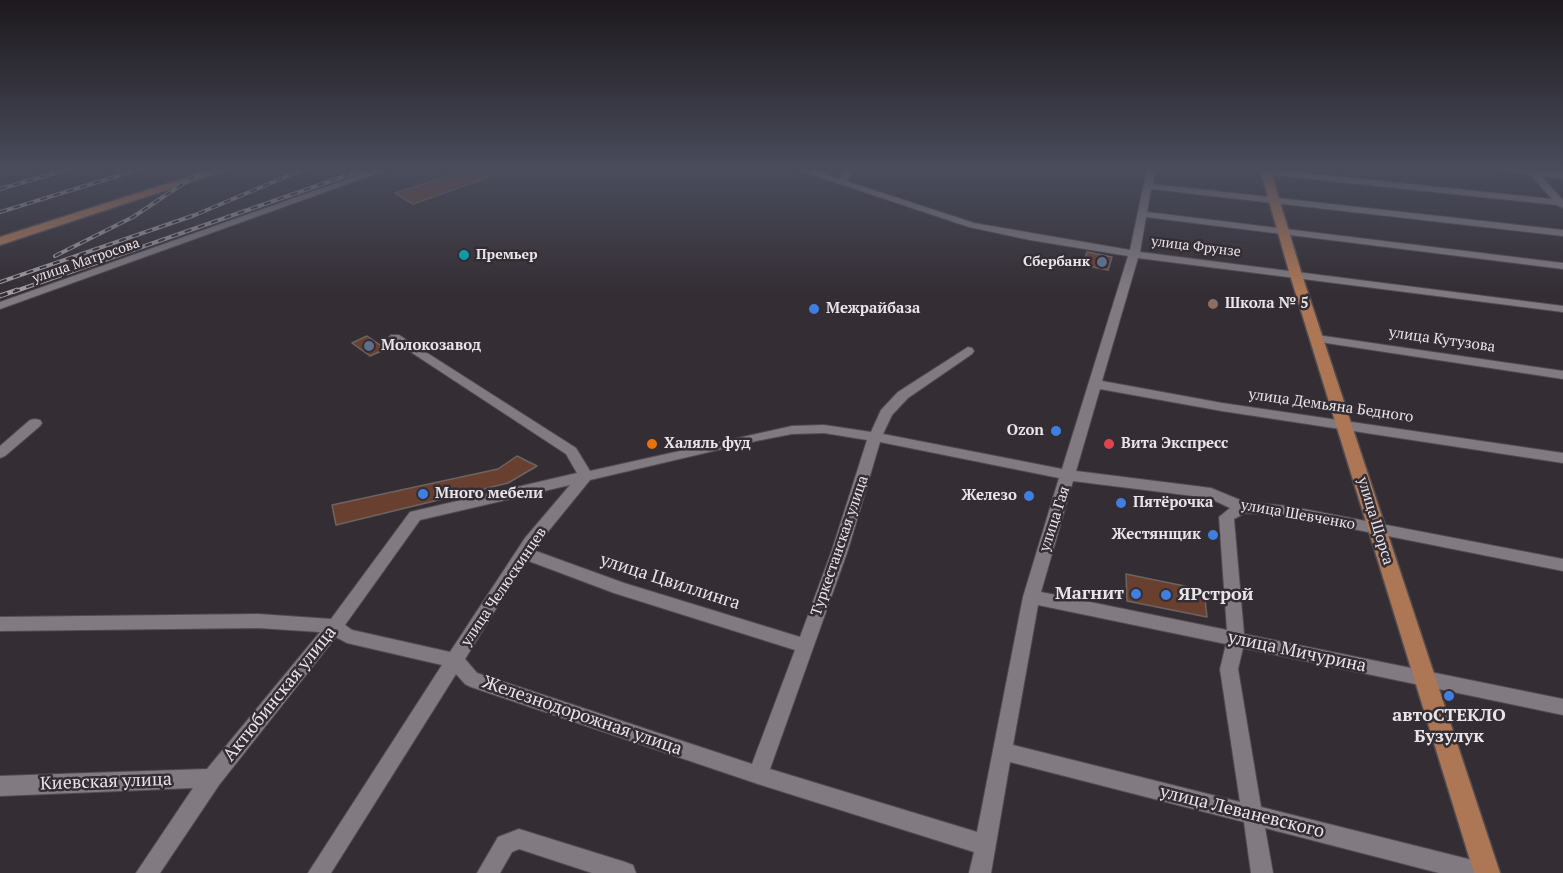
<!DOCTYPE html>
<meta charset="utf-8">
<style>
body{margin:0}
canvas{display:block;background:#342e34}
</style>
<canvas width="1563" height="873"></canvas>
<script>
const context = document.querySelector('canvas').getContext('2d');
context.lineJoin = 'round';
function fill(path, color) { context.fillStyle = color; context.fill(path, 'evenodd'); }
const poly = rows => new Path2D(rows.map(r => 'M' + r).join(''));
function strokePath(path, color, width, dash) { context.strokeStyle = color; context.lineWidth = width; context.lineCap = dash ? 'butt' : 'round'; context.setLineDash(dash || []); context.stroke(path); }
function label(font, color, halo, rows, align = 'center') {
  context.font = font + ' "PT Serif",serif'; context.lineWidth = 5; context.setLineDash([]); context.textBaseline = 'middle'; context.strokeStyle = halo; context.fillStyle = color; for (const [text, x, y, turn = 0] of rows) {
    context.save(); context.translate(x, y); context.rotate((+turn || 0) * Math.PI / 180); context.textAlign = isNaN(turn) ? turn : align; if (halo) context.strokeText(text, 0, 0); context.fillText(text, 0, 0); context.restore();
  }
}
const building = poly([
 [471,169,485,169,495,175,413,204,395,193,471,169],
 [1087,252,1112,257,1108,270,1083,265,1087,252],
 [367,336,386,349,370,356,352,343,367,336],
 [517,456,537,466,508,483,336,525,332,505,498,469,517,456],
 [1126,574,1204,590,1207,617,1127,601,1126,574]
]);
const minor = poly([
 [376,169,389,169,0,309,0,302,376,169],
 [795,169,809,169,839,179,846,169,855,169,846,181,974,223,1130,250,1147,169,1155,169,1153,184,1563,230,1563,236,1151,189,1147,212,1563,263,1563,269,1146,217,1140,252,1563,306,1563,312,1138,258,1102,381,1222,403,1563,453,1563,463,1222,411,1100,389,1076,471,1211,488,1245,502,1288,506,1563,559,1563,571,1288,516,1245,513,1234,519,1244,634,1563,699,1563,715,1243,648,1238,669,1261,807,1480,862,1488,865,1491,873,1439,873,1265,828,1273,873,1251,873,1244,822,1010,762,991,873,969,873,974,852,758,784,471,687,465,684,456,674,331,873,308,873,442,665,347,643,336,637,219,785,160,873,136,873,193,788,0,796,0,776,207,769,320,632,258,628,0,631,0,617,258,614,331,619,410,512,577,473,566,454,391,339,389,337,391,335,399,335,576,448,590,471,792,426,824,425,871,432,881,410,898,392,968,347,972,348,974,351,972,354,908,398,892,415,883,434,1062,469,1128,256,1030,240,969,227,795,169],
 [824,433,867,440,832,550,800,637,624,583,533,550,590,480,756,441,792,434,824,433],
 [880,442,1059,478,1023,597,977,832,770,769,848,550,880,442],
 [1073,481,1209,498,1230,508,1219,517,1227,630,1041,592,1073,481],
 [570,485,525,538,450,652,352,630,345,625,420,520,570,485],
 [526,560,614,593,795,650,752,764,477,673,465,659,526,560],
 [1038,605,1226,644,1220,669,1240,802,1013,745,1038,605],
 [1266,169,1552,199,1531,175,1496,169,1535,169,1563,173,1563,179,1541,176,1563,200,1563,208,1557,205,1263,174,1263,170,1266,169],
 [1317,335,1563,371,1563,379,1313,341,1311,339,1317,335],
 [35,419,40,420,42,423,40,426,5,456,0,458,0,446,30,420,35,419],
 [519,829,625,862,633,865,636,873,592,873,519,849,512,852,500,873,477,873,498,837,519,829]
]);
const major = poly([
 [213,169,230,169,0,245,0,237,213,169],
 [1260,169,1270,169,1302,275,1500,873,1474,873,1290,275,1260,169]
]);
const railFar1 = poly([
 [0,189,69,169],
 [0,212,140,169],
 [55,256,133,217,205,169],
 [0,282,195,215,304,169],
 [13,292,365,169]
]);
const rail = poly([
 [0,296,17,290]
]);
const markers = [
 [464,255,6,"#0f9aa8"],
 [1102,262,6,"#5c6f8a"],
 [1213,304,6,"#8d6e63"],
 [814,309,6,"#3f7fe0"],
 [369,346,6,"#5c6f8a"],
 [1056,431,6,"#3f7fe0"],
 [652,444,6,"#e8710a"],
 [1109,444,6,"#e0444e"],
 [423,494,6,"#3f7fe0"],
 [1029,496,6,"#3f7fe0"],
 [1121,503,6,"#3f7fe0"],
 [1213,535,6,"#3f7fe0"],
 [1136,594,6,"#3f7fe0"],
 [1166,595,6,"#3f7fe0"],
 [1449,696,6,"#3f7fe0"]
];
const farStreetnames = [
 ["улица Фрунзе",1196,247,7],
 ["улица Матросова",86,261,-19]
];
const farPoinames = [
 ["Премьер",476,255],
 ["Сбербанк",1090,262,"right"]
];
const poiNames = [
 ["Школа № 5",1225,304],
 ["Межрайбаза",826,309],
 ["Молокозавод",381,346],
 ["Ozon",1044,431,"right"],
 ["Халяль фуд",664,444],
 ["Вита Экспресс",1121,444],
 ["Много мебели",435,494],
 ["Железо",1017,496,"right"],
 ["Пятёрочка",1133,503],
 ["Жестянщик",1201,535,"right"]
];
const streetNames = [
 ["улица Кутузова",1442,340,8],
 ["улица Демьяна Бедного",1331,406,8],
 ["улица Шевченко",1298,515,10],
 ["улица Гая",1055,519,-72],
 ["улица Щорса",1375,521,73],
 ["Туркестанская улица",840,546,-71],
 ["улица Челюскинцев",504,587,-56]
];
const nearStreetnames = [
 ["улица Цвиллинга",670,582,18],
 ["улица Мичурина",1297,652,12],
 ["Актюбинская улица",280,694,-51],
 ["Железнодорожная улица",582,716,19],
 ["Киевская улица",106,782,-2],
 ["улица Леваневского",1242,812,14]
];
const nearPoinames = [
 ["Магнит",1124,594],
 ["ЯРстрой",1178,595,"left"],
 ["автоСТЕКЛО",1449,716,"center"],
 ["Бузулук",1449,737,"center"]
];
fill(building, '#694030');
strokePath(building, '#6d6461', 1.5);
strokePath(minor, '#514c51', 2);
strokePath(major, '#514c51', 3);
fill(minor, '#817a81');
fill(major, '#ad7655');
strokePath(railFar1, '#a09ba0', 4);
strokePath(rail, '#a09ba0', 5);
strokePath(railFar1, '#342e34', 2, [7]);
strokePath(rail, '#342e34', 3, [8]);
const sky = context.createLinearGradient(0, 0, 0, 292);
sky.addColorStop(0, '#1d191d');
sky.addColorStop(0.58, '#4a4c5c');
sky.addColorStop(1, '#4a4c5c00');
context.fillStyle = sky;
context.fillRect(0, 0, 1563, 292);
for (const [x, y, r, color] of markers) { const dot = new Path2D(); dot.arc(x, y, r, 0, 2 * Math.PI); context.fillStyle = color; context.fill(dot); strokePath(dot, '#342e34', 2); }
label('14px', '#e8e4e8', '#342e34', farStreetnames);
label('bold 14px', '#e8e4e8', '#342e34', farPoinames, 'left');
label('bold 15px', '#e8e4e8', '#342e34', poiNames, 'left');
label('15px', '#e8e4e8', '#342e34', streetNames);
label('18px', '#e8e4e8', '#342e34', nearStreetnames);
label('bold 18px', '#e8e4e8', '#342e34', nearPoinames, 'right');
</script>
